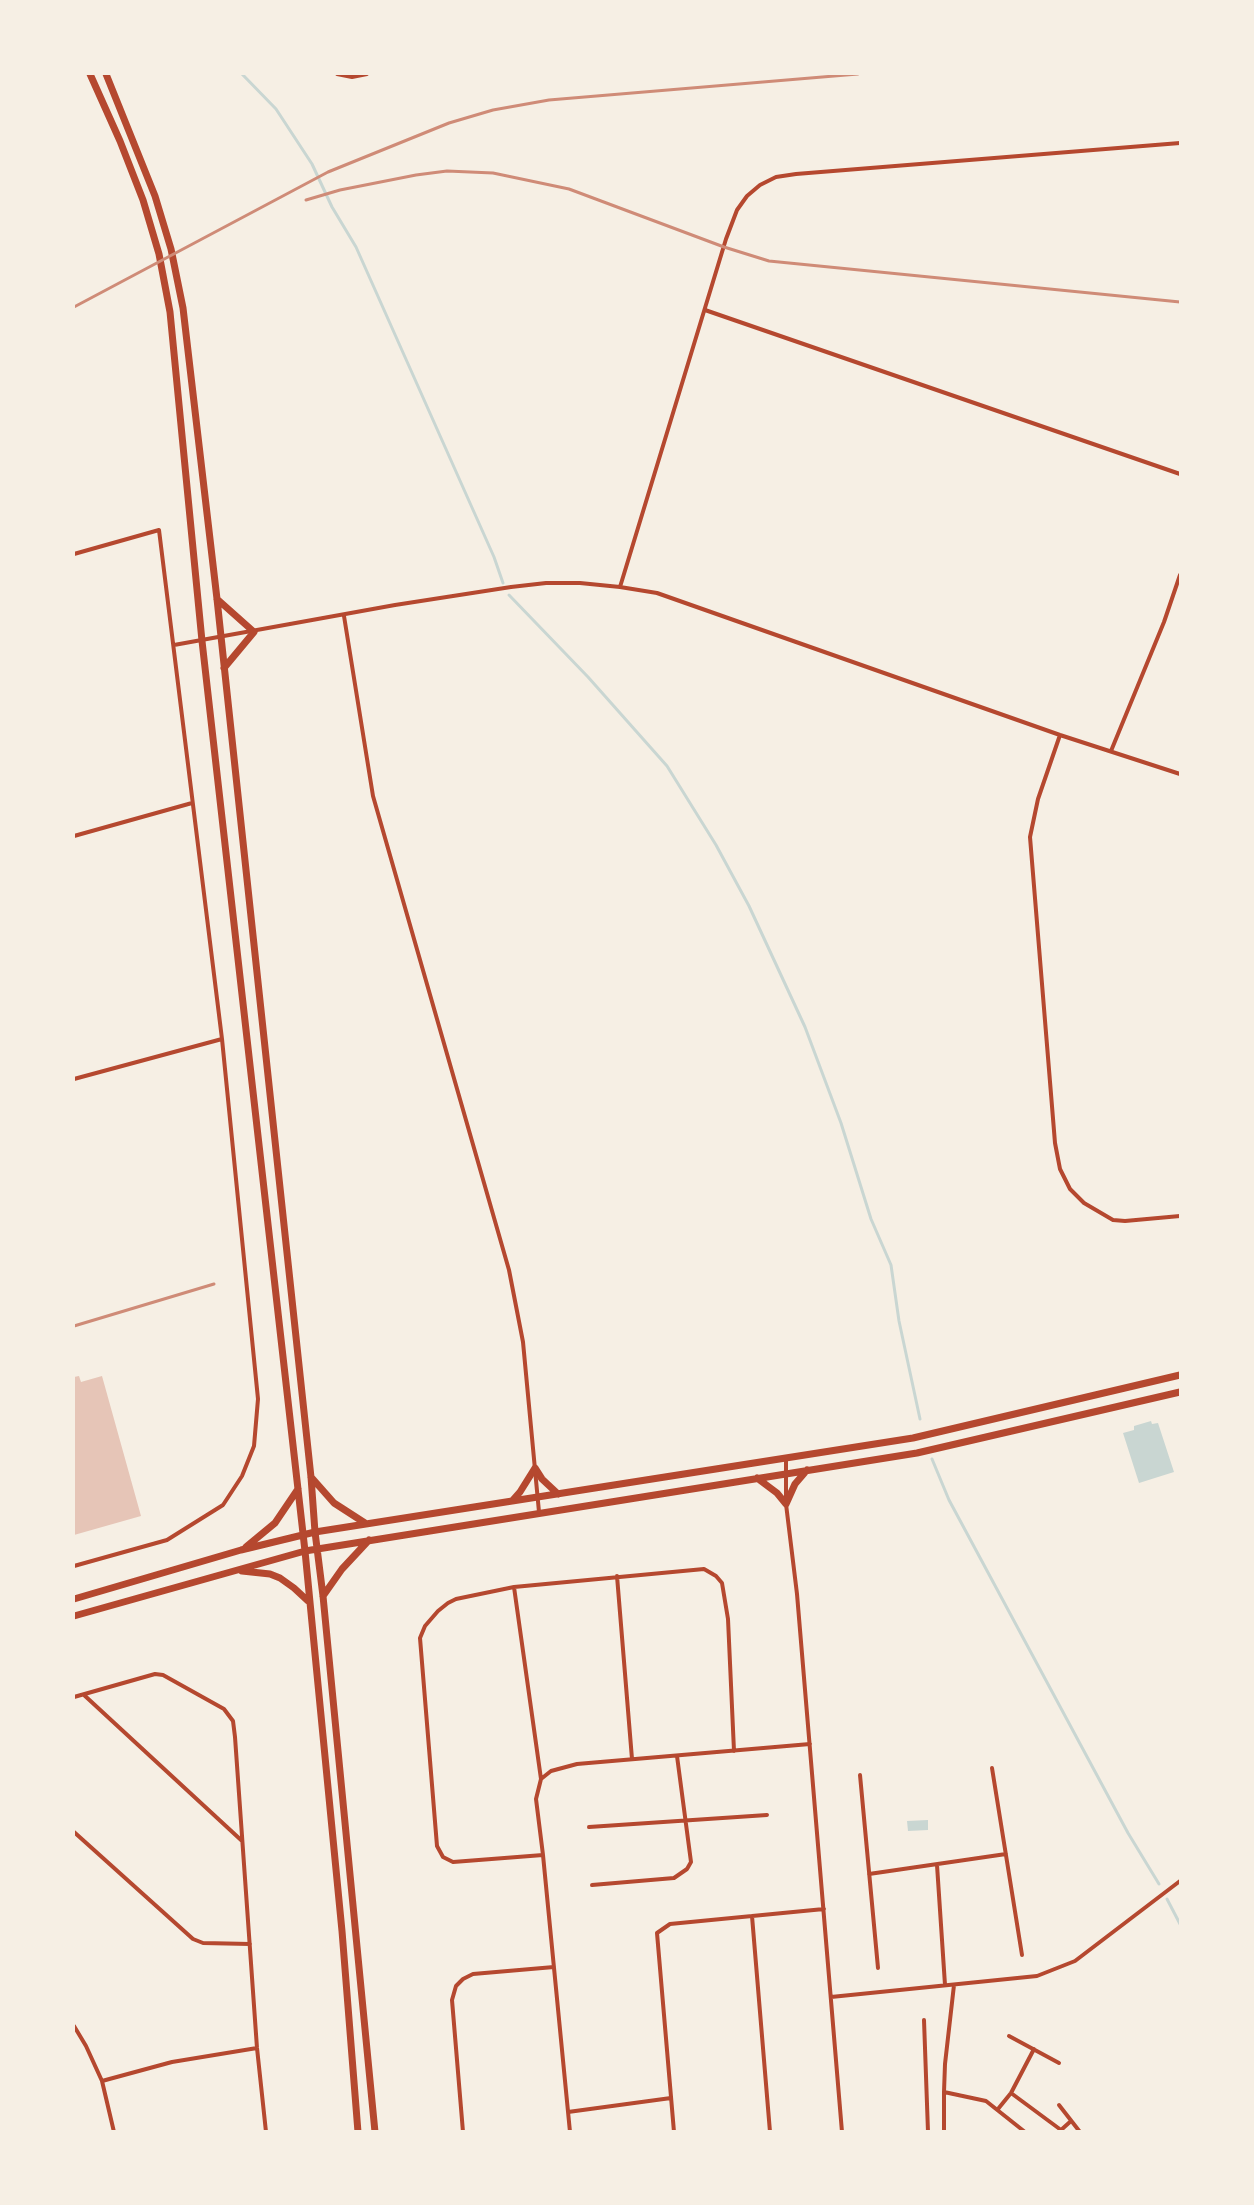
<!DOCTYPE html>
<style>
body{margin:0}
#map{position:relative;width:1254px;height:2205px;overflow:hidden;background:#f6efe4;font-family:"Work Sans",sans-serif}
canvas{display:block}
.frame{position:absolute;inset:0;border:75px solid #f6efe4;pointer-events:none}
</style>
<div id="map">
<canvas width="1254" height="2205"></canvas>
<div class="frame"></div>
</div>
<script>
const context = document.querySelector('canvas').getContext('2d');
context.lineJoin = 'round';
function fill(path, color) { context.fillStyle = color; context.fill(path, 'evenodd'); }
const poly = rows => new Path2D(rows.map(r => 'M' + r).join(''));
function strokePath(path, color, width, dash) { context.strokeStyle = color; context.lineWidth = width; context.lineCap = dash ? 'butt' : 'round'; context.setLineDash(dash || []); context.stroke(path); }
const water = poly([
 [1151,1421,1152,1424,1158,1423,1174,1472,1139,1483,1123,1433,1134,1430,1134,1426],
 [928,1820,928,1830,908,1831,907,1821]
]);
const stream = poly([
 [242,74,276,109,312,164,332,207,356,247,494,557,503,583],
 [509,595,588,677,667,766,716,845,749,906,805,1027,841,1123,871,1219,891,1265,899,1321,920,1419],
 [932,1459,949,1500,1128,1833,1159,1884],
 [1167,1899,1180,1924]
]);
const building = poly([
 [79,1376,81,1382,102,1376,141,1516,74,1535,74,1377]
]);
const minor = poly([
 [337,74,352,77,367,74],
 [705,310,1180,474],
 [74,554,159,530,222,1039,258,1399,254,1446,242,1476,223,1505,167,1540,74,1566],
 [620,587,726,239,737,210,747,196,760,185,776,177,796,174,1180,143],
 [344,616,373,796,509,1270,523,1342,539,1512],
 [174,645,395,605,511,587,546,583,580,583,620,587,657,593,1060,735,1180,774],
 [1060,735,1038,799,1030,837,1055,1143,1060,1169,1070,1189,1084,1203,1113,1220,1125,1221,1180,1216],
 [1111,751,1164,622,1180,575],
 [74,836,192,803],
 [74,1079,222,1039],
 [786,1459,786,1504,797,1594,842,2132],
 [617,1576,632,1759],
 [514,1587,541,1779],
 [84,1695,241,1840],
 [74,1697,155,1674,163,1675,224,1709,233,1721,235,1737,257,2048,266,2132],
 [992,1768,1022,1955],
 [860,1775,878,1968],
 [589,1827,767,1815],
 [74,1832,193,1939,203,1943,250,1944],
 [543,1855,453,1862,443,1857,437,1846,420,1638,425,1626,438,1611,448,1603,456,1599,514,1587,704,1569,716,1576,722,1583,728,1619,734,1751],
 [937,1865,945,1985],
 [869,1874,1006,1854],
 [592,1885,674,1878,687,1869,691,1862,677,1756],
 [752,1916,770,2132],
 [831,1997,1037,1976,1075,1961,1180,1881],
 [924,2020,928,2132],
 [74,2026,86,2046,102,2081,114,2132],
 [1009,2036,1059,2063],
 [102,2081,172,2062,257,2048],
 [944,2092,945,2064,954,1985],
 [1011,2093,1061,2130,1071,2121],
 [1059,2105,1080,2132],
 [998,2109,1011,2093,1034,2049],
 [568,2112,671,2098],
 [463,2132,452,2000,456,1986,463,1979,473,1974,554,1967],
 [570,2132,543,1855,536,1799,541,1779,551,1771,577,1764,810,1744],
 [674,2132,657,1933,670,1924,824,1909],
 [944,2132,944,2092,986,2101,1025,2132]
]);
const primary = poly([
 [90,74,120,141,143,200,159,254,170,312,202,641,305,1551,342,1931,358,2132],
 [106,74,155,196,171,249,183,308,217,599,311,1477,315,1532,323,1596,375,2132],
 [217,599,254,632,224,668],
 [311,1477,334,1503,365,1523],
 [757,1478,777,1493,786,1504,795,1484,807,1470],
 [512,1501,520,1492,535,1468,542,1479,558,1494],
 [246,1547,275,1523,298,1489],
 [242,1571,270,1574,280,1578,294,1588,308,1601],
 [323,1596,342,1569,369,1540],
 [74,1599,241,1550,315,1532,913,1438,1180,1375],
 [74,1616,305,1551,917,1453,1180,1392]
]);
const rail = poly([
 [306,200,340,190,416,175,447,171,493,173,569,189,724,247,769,261,1180,302],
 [74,307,328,172,449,123,493,110,549,100,858,74],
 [74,1326,214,1284]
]);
fill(water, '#c9d6d2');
strokePath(stream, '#c9d6d2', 3);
fill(building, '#e6c5b7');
strokePath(minor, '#b5482f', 4);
strokePath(primary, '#b5482f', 7);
strokePath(rail, '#cf8b77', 3);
</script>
